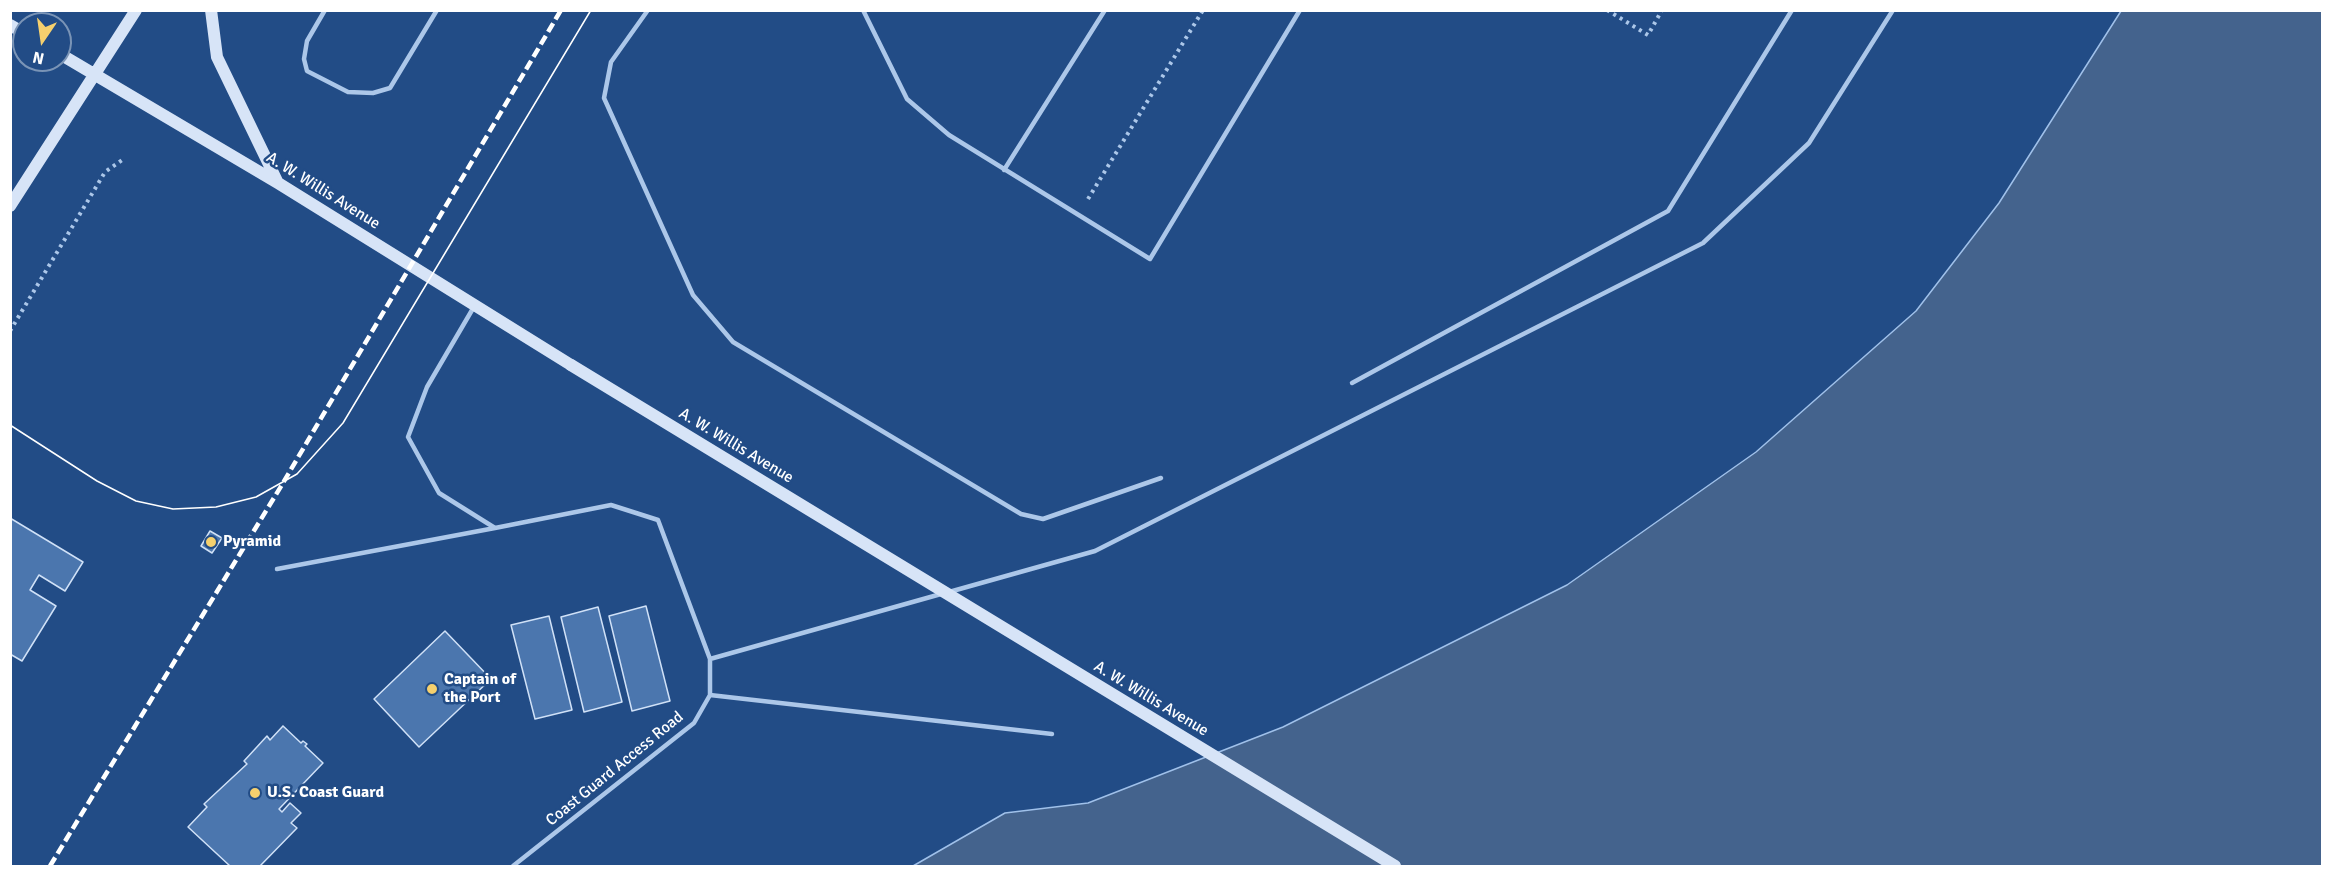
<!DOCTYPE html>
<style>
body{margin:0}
#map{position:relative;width:2333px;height:877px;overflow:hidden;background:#224c86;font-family:Signika,sans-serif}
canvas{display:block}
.frame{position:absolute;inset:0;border:12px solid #fff;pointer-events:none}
.north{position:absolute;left:12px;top:12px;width:60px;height:60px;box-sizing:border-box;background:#224c86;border:2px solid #7a94b6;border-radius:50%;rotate:193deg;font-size:16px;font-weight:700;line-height:24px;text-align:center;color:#fff}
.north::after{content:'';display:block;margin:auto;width:21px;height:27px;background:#f5d06e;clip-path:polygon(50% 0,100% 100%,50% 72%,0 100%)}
</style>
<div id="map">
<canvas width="2333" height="877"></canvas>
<div class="frame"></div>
<div class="north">N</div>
</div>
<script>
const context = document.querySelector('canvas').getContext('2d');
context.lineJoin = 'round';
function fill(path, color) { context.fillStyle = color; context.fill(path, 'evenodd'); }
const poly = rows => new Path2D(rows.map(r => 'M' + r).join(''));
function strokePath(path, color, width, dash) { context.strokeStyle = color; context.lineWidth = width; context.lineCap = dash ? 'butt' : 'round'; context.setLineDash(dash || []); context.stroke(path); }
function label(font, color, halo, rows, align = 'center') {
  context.font = font + ' Signika,sans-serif'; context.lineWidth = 5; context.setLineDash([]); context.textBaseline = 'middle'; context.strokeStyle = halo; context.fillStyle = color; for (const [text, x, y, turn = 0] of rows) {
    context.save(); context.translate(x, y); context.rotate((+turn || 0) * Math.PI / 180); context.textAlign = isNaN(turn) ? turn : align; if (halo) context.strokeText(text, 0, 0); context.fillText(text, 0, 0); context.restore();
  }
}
const water = poly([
 [2121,11,2322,11,2322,866,913,866,1005,813,1088,803,1283,727,1567,585,1756,452,1916,311,1999,203,2121,11]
]);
const building = poly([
 [10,518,83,562,65,591,39,575,30,590,56,606,22,661,10,654,10,518],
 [210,531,222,538,212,553,201,546,210,531],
 [646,606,670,701,632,711,609,616,646,606],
 [598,607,622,702,584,712,561,617,598,607],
 [549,616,572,710,535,719,511,625,549,616],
 [445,631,491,679,419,747,374,699,445,631],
 [283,726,301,743,303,741,307,744,305,746,323,763,279,809,282,812,290,803,301,813,291,823,297,828,260,866,230,866,188,827,207,807,204,804,247,764,244,761,267,736,270,740,283,726]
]);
const path = poly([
 [1607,10,1648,35,1662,10],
 [1088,199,1203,10],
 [10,331,105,172,125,158]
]);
const lane = poly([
 [325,10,307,41,304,59,307,71,348,92,373,93,390,88,437,10],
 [648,10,611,62,604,98,693,295,733,342,1021,514,1043,519,1161,478],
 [863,10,907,99,949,135,1150,259,1300,10],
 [1004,170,1105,10],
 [475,305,427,387,408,437,439,493,495,528,611,505,658,520,710,659,710,695,694,723,513,866],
 [1352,383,1668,211,1792,10],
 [277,569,495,528],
 [949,592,1095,551,1703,243,1809,143,1893,10],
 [710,659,941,594],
 [710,695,1052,734]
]);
const secondary = poly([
 [211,10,217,57,277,181],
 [10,25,24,33],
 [60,54,278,183,571,365],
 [10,206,136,10]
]);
const tram = poly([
 [10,425,97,481,136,501,173,509,216,507,256,497,297,474,343,423,591,10]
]);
const rail = poly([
 [50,866,283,483,561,10]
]);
const secondaryBridge = poly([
 [571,365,1395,866]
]);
const markers = [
 [211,542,6,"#f5d06e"],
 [432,689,6,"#f5d06e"],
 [255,793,6,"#f5d06e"]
];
const streetNames = [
 ["A. W. Willis Avenue",323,191,32],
 ["A. W. Willis Avenue",736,446,31],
 ["A. W. Willis Avenue",1151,699,31],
 ["Coast Guard Access Road",615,769,-39]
];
const poiNames = [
 ["Pyramid",223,542],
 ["Captain of",444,680],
 ["the Port",444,698],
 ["U.S. Coast Guard",267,793]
];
fill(water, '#44638d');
strokePath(water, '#a0c1ea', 1.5);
fill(building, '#4b76ae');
strokePath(building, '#d0e1f7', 1.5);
strokePath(path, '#acc7e9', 4, [3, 4.5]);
strokePath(lane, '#acc7e9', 4.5);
strokePath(secondary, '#d7e4f7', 12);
strokePath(tram, '#fff', 1.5);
strokePath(rail, '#fff', 4.5, [10, 4.5]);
strokePath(secondaryBridge, '#d7e4f7', 12);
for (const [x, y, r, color] of markers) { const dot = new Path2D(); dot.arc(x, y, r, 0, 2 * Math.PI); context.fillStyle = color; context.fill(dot); strokePath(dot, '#224c86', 2); }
label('16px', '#fff', '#224c86', streetNames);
label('bold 16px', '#fff', '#224c86', poiNames, 'left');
</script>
